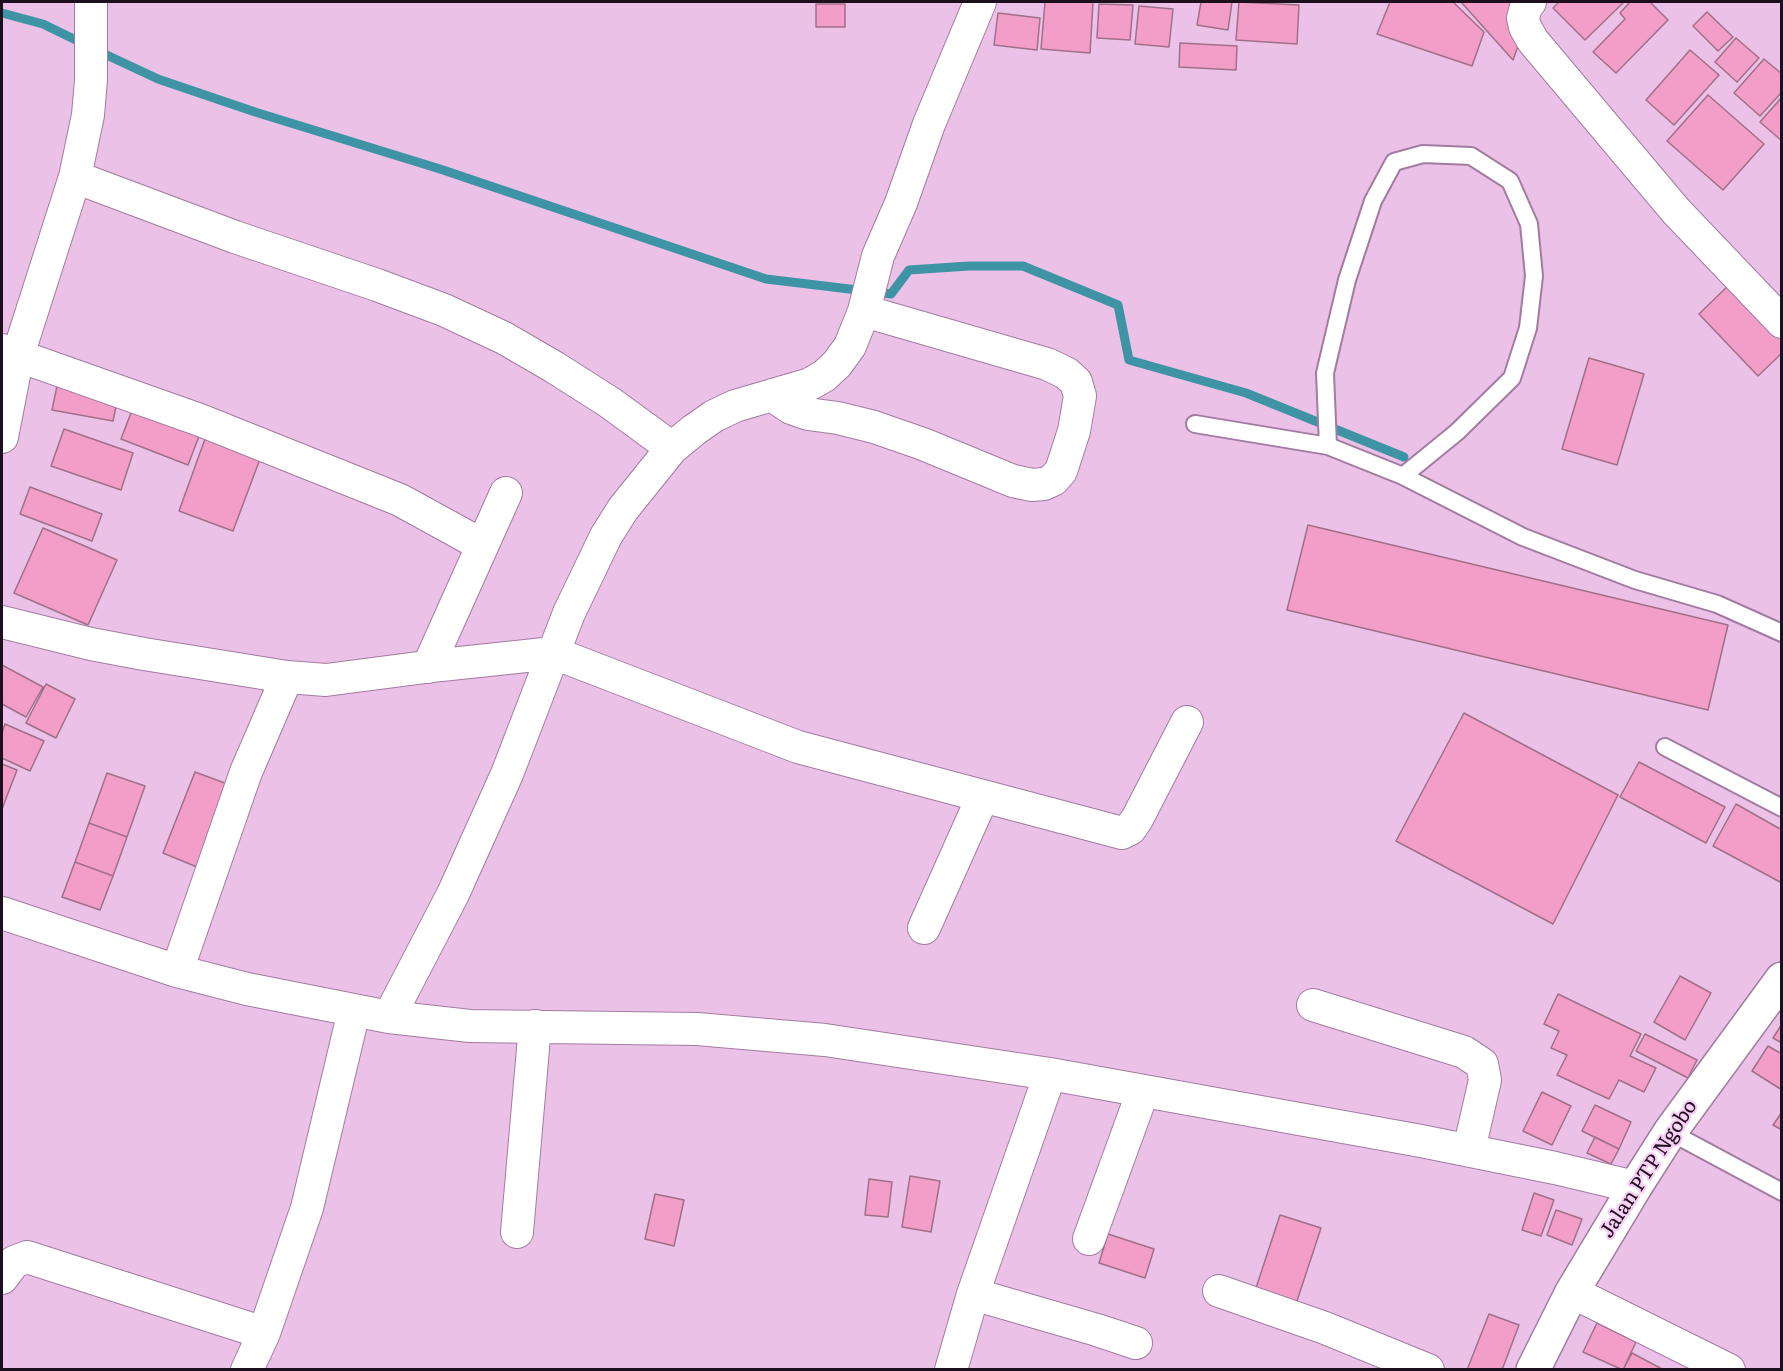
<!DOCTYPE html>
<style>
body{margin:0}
#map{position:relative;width:1783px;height:1371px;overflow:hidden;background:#ebc1e8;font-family:Literata,serif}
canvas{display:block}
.frame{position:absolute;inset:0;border:3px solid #1d0f1d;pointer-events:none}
</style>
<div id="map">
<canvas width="1783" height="1371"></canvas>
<div class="frame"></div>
</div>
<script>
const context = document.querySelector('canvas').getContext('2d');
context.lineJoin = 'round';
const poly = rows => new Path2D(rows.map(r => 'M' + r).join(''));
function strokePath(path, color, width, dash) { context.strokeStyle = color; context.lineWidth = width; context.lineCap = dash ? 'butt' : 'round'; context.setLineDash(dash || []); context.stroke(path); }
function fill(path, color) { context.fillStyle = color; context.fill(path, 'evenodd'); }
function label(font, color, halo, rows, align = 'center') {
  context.font = font + ' Literata,serif'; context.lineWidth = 4.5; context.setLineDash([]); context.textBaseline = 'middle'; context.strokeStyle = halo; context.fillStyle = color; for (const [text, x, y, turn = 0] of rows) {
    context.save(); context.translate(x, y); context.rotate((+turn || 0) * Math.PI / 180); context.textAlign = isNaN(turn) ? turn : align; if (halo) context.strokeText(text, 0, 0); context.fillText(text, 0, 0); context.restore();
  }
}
const stream = poly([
 [2,13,43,24,84,44],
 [96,50,158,79,255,112,440,169,766,279,891,294,909,270,969,266,1023,266,1118,305,1129,360,1246,393,1404,457]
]);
const building = poly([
 [1045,2,1093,2,1090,53,1041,49,1045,2],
 [1201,2,1232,2,1228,30,1197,25,1201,2],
 [1239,2,1299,5,1297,44,1236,40,1239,2],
 [1390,2,1453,2,1484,32,1472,66,1377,34,1390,2],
 [1461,2,1519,2,1522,35,1513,60,1461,2],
 [1559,2,1624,2,1585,40,1553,8,1559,2],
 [1630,2,1650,2,1668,20,1616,73,1593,52,1625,19,1620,13,1630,2],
 [816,4,845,4,845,27,816,27,816,4],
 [1099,4,1133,5,1130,40,1097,38,1099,4],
 [1139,6,1173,9,1169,47,1135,44,1139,6],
 [1707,12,1733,37,1718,51,1693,26,1707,12],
 [998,13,1040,18,1037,50,994,45,998,13],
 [1736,38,1759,58,1737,82,1715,62,1736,38],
 [1180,43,1237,46,1236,70,1179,67,1180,43],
 [1690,50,1719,75,1674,125,1646,100,1690,50],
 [1764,59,1782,74,1782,92,1760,116,1734,93,1764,59],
 [1708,95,1764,144,1723,190,1667,141,1708,95],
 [1782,97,1782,141,1760,122,1782,97],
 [1733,281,1782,332,1782,353,1758,376,1699,314,1733,281],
 [1589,358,1644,374,1617,465,1562,449,1589,358],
 [57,386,118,397,113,421,52,410,57,386],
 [134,405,201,431,188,465,121,439,134,405],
 [64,429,133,453,121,490,51,466,64,429],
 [205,439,260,459,233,531,179,511,205,439],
 [30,487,102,514,92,541,20,514,30,487],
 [1308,525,1728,625,1708,710,1287,610,1308,525],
 [43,528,117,560,88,625,14,593,43,528],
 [2,665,43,687,26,717,2,704,2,665],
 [46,684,75,699,56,738,26,723,46,684],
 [1464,713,1618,795,1553,924,1396,841,1464,713],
 [5,724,44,741,30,771,2,758,2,733,5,724],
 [1639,762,1725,807,1706,843,1620,797,1639,762],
 [2,764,17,770,2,809,2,764],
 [195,772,230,785,197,867,163,853,195,772],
 [107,773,145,786,127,837,89,823,107,773],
 [1736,804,1782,830,1782,883,1713,846,1736,804],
 [89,823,127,837,113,876,75,862,89,823],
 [75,862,113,876,100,910,62,897,75,862],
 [1680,976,1711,993,1685,1040,1654,1022,1680,976],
 [1558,994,1641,1034,1630,1056,1656,1068,1644,1092,1619,1080,1609,1099,1557,1075,1567,1055,1551,1048,1559,1031,1544,1024,1558,994],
 [1782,1024,1782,1043,1773,1038,1782,1024],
 [1645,1034,1697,1060,1688,1078,1636,1051,1645,1034],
 [1768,1046,1782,1054,1782,1090,1752,1071,1768,1046],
 [1542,1092,1571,1106,1552,1145,1523,1131,1542,1092],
 [1595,1105,1631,1122,1619,1149,1582,1131,1595,1105],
 [1782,1112,1782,1130,1773,1125,1782,1112],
 [1595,1137,1619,1149,1611,1164,1587,1153,1595,1137],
 [910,1176,940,1181,931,1232,902,1227,910,1176],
 [869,1179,892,1182,888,1217,865,1215,869,1179],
 [1534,1193,1554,1200,1541,1236,1522,1230,1534,1193],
 [655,1194,684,1200,674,1246,645,1239,655,1194],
 [1556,1210,1582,1219,1572,1245,1547,1235,1556,1210],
 [1280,1215,1321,1228,1295,1307,1254,1294,1280,1215],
 [1108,1234,1154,1249,1145,1278,1099,1263,1108,1234],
 [1489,1314,1519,1325,1502,1370,1467,1370,1489,1314],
 [1597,1323,1636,1342,1623,1370,1583,1352,1597,1323],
 [1632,1353,1664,1370,1623,1370,1632,1353]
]);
const service = poly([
 [1195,424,1328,446],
 [1403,476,1457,432,1512,378,1528,328,1534,276,1529,224,1510,181,1471,156,1423,154,1394,162,1373,201,1347,280,1325,373,1328,446,1403,476,1523,537,1635,580,1717,604,1782,633],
 [1665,747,1782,808],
 [1670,1132,1782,1192]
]);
const minor = poly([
 [1530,2,1526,7,1523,18,1525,27,1533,41,1676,211,1782,322],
 [75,177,235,237,377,285,444,310,504,338,554,367,609,402,672,448],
 [2,350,200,420,400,500,482,545],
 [772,395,791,408,808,414,838,418,874,427,923,444,1013,481,1032,485,1044,484,1053,480,1061,471,1074,431,1080,396,1076,382,1066,373,1047,364,864,311],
 [2,437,18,355,75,177,88,115,91,80,91,2],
 [2,622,91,644,144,654,287,677,326,680,441,665,554,653,798,747,1122,833,1130,829,1137,819,1187,722],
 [428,667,506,493],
 [2,913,177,971,247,989,389,1017,470,1026,697,1029,825,1040,1050,1074,1421,1141,1555,1168,1635,1187],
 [924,928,983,796],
 [177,971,246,772,287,677],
 [1313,1005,1464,1052,1482,1064,1485,1080,1469,1150],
 [389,1017,453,894,507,774,569,613,606,536,623,509,672,448,694,430,714,416,735,406,810,384,824,376,837,364,850,346,864,311,878,256,901,203,929,124,980,2],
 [517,1232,535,1026],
 [1089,1239,1143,1091],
 [2,1278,14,1262,27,1257,264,1333],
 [1219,1291,1325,1328,1428,1370],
 [1572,1292,1729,1370],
 [973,1294,1097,1330,1136,1343],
 [247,1370,264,1333,307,1208,354,1011],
 [951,1370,973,1294,1050,1074]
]);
const secondary = poly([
 [1533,1370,1572,1292,1635,1187,1670,1132,1782,979]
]);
const streetNames = [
 ["Jalan PTP Ngobo",1649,1169,-57]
];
strokePath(stream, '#3e93a4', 9);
fill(building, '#f29ec8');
strokePath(building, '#a07087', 1.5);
strokePath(service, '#a27ca0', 20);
strokePath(minor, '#a27ca0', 34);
strokePath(secondary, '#a27ca0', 36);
strokePath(service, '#fff', 16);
strokePath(minor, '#fff', 32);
strokePath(secondary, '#fff', 33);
label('20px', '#1d0f1d', '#f8cef5', streetNames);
</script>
